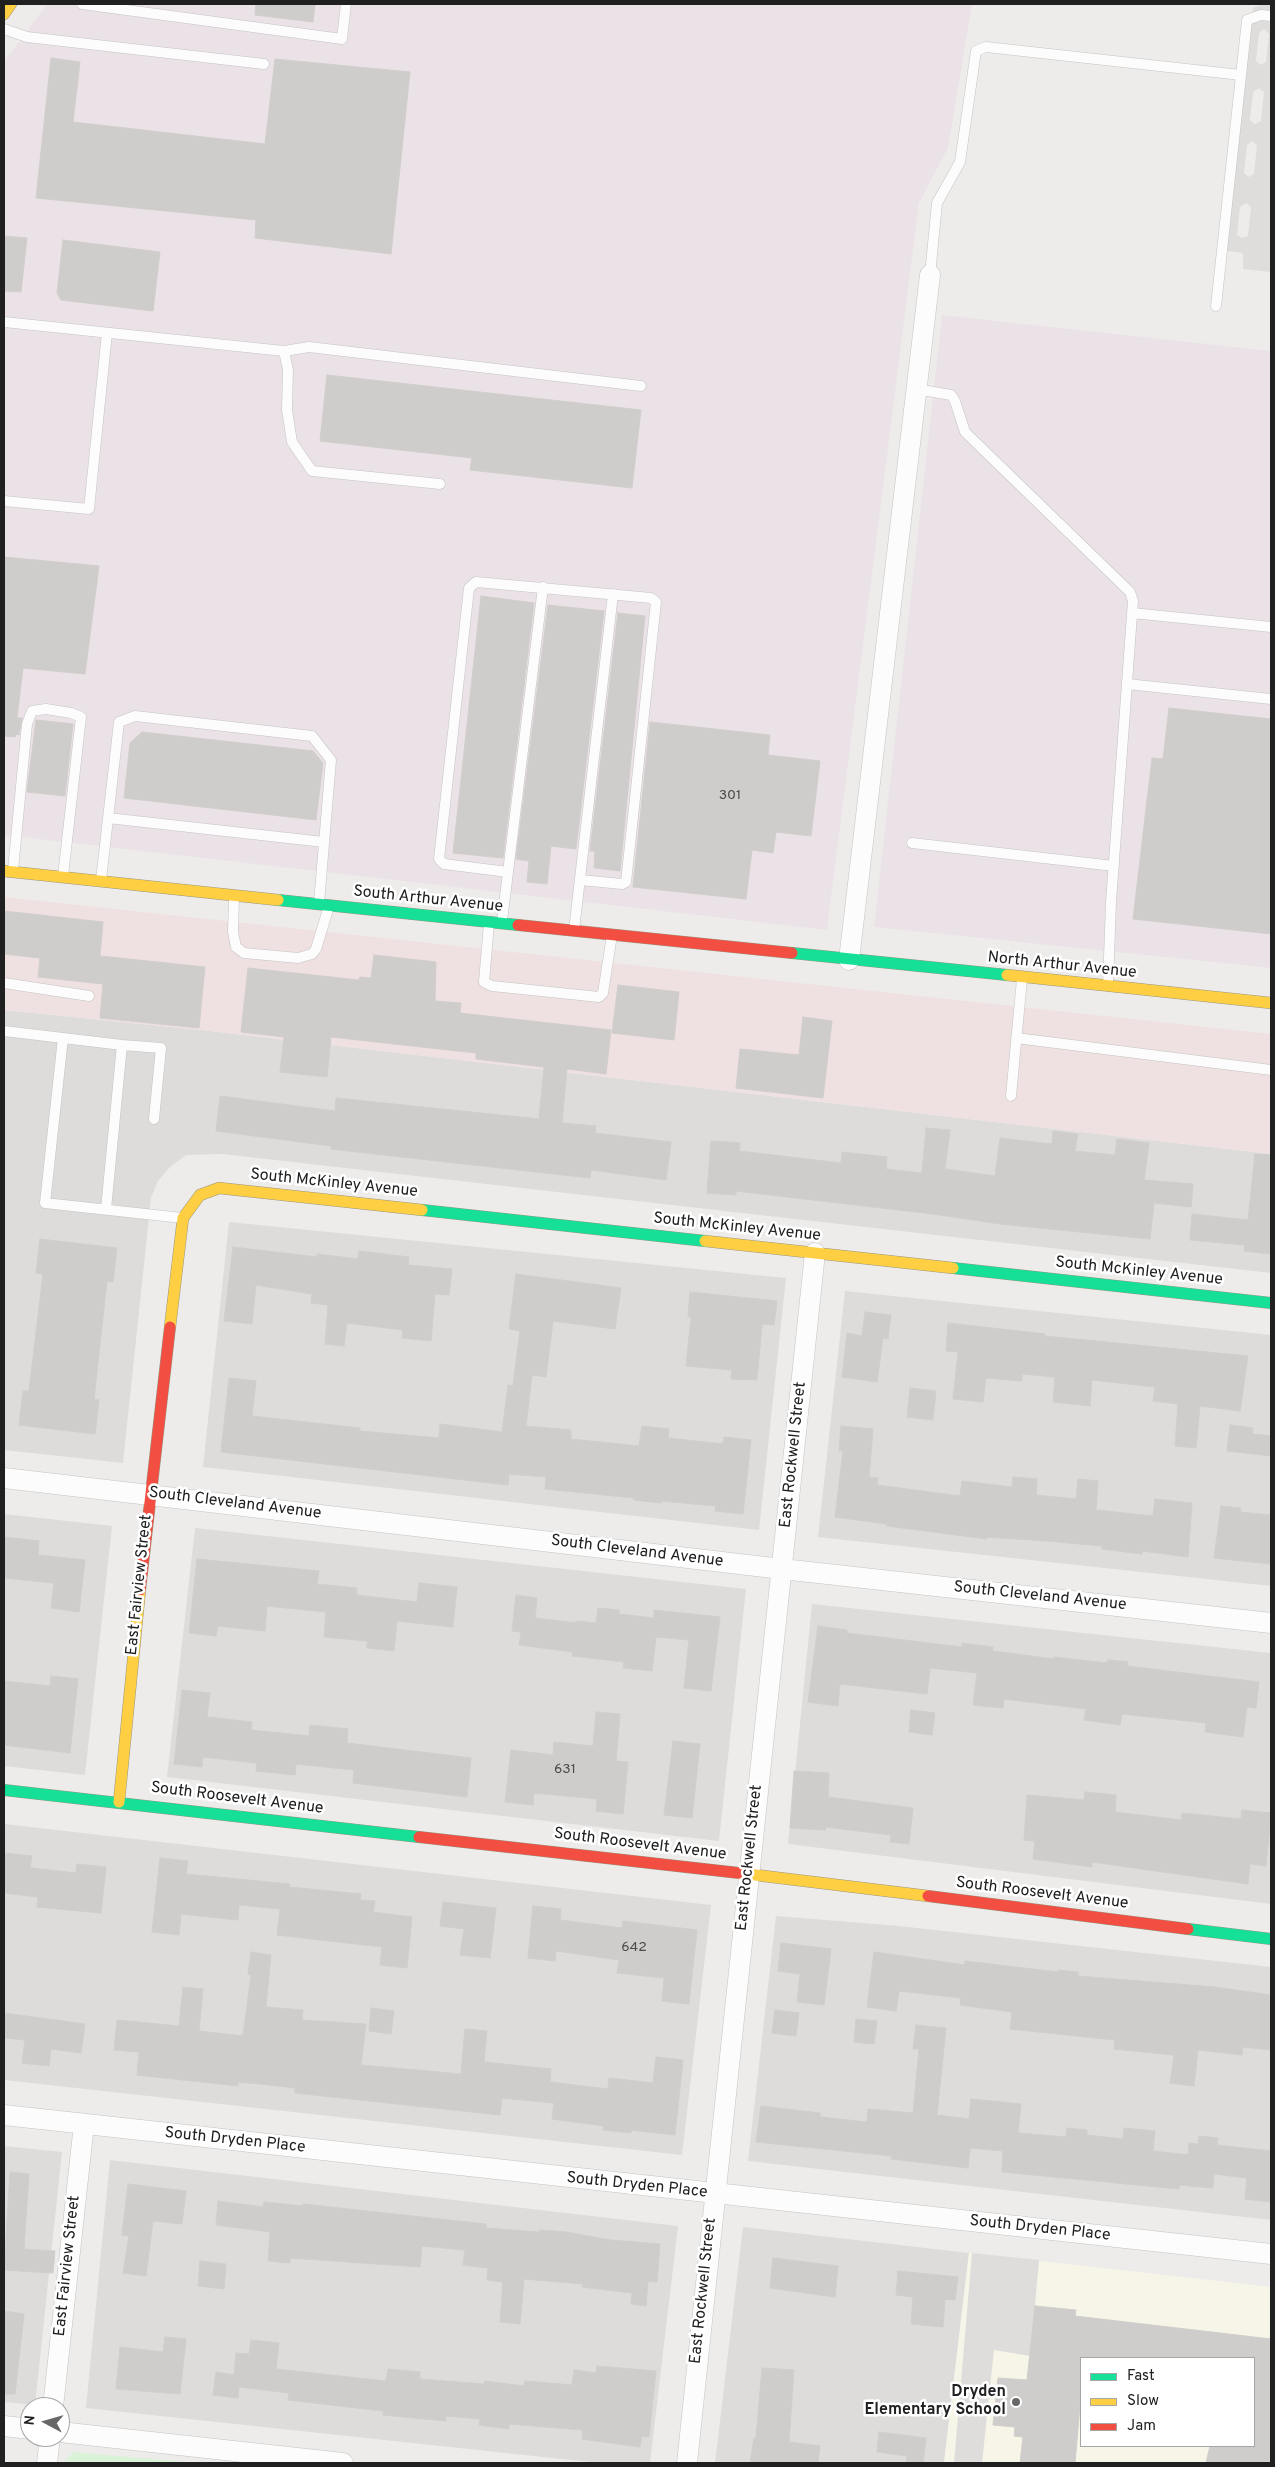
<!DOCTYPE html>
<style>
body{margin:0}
#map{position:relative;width:1275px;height:2467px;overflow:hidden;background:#eeecea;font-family:Overpass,sans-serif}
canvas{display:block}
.frame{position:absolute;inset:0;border:5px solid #202020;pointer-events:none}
.legend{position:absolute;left:1080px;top:2357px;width:175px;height:90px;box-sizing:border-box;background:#fff;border:1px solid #a6a6a6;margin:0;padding:6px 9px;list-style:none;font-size:15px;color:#202020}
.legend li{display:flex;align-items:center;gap:10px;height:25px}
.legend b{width:25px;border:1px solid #a6a6a6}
.north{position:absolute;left:20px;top:2397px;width:50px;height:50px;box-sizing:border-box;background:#fff;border:1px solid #a6a6a6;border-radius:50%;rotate:276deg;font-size:14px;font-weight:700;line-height:20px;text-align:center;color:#202020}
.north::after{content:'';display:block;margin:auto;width:18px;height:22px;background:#686767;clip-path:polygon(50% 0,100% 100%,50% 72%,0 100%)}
</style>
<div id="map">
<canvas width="1275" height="2467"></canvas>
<div class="frame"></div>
<ul class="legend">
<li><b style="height:6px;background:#16e098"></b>Fast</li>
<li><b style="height:6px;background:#ffcf43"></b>Slow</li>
<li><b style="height:6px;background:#f24e42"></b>Jam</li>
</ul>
<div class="north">N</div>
</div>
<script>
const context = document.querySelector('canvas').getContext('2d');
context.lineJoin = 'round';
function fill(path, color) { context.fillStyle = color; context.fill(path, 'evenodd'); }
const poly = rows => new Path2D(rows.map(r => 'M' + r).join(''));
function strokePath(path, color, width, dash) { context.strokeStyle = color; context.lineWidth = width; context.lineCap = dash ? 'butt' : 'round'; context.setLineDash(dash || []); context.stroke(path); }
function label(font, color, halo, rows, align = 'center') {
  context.font = font + ' Overpass,sans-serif'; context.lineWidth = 5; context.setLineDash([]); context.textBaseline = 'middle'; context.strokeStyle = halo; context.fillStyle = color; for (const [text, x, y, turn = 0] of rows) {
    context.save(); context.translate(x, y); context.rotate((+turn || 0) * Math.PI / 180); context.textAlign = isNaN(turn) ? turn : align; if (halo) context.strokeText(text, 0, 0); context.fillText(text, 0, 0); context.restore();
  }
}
const residential = poly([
 [4,1010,201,1030,1271,1154,1271,1273,222,1154,186,1155,170,1167,158,1181,151,1198,123,1463,4,1450],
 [229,1222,786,1278,759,1530,203,1467],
 [845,1291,1271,1335,1271,1586,818,1537],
 [4,1514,112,1526,85,1775,4,1766],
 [195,1528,746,1589,719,1841,167,1777],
 [812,1604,1271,1653,1271,1904,788,1844],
 [4,1824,711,1905,682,2155,4,2080],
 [776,1916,899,1926,1271,1967,1271,2220,748,2161],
 [4,2146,62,2152,35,2405,4,2402],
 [110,2160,678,2226,650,2463,599,2463,86,2408],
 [743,2227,969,2253,944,2463,715,2463]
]);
const commercial = poly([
 [4,897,1271,1034,1271,1154,201,1030,4,1010]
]);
const industrial = poly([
 [47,4,972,4,948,148,919,203,827,930,4,835,4,62],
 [942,315,1271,351,1271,968,874,927]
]);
const education = poly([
 [969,2253,1271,2287,1271,2463,944,2463],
 [1081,2358,1254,2358,1254,2446,1081,2446]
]);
const park = poly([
 [73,2452,199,2463,64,2463]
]);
const parking = poly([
 [1263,4,1271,5,1271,272,1243,269,1243,253,1227,251,1253,8],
 [1264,29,1269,34,1266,62,1261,65,1256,61,1259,33],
 [1259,88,1264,92,1261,121,1255,124,1250,120,1253,92],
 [1252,141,1257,145,1254,174,1249,177,1244,173,1247,145],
 [1246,203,1251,207,1248,236,1242,238,1237,235,1240,207],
 [972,2253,1039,2260,1035,2306,1030,2356,994,2350,982,2463,954,2463]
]);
const building = poly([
 [256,4,315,4,313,22,255,15,256,4],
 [51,58,80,62,73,122,265,144,275,59,410,72,391,254,255,238,256,220,36,198,51,58],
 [4,236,27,238,21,292,4,291,4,236],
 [63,240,160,252,153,311,61,300,57,293,63,240],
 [327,375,641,410,632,488,470,470,472,458,320,441,327,375],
 [4,557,99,566,85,674,23,668,17,718,22,718,19,735,16,734,15,737,4,736,4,557],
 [481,596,534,603,503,858,453,853,481,596],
 [548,605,604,611,576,849,551,846,547,884,527,882,529,861,516,859,548,605],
 [618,613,645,616,620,871,594,868,595,851,590,851,618,613],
 [1169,708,1271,719,1271,934,1133,919,1152,758,1163,759,1169,708],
 [36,720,73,724,65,796,27,792,36,720],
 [650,722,770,735,768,755,820,761,811,836,776,832,773,853,752,850,746,899,633,887,650,722],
 [142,732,313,751,323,763,316,820,124,798,130,743,142,732],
 [4,911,103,922,100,956,205,967,199,1028,100,1018,103,984,38,977,40,958,4,954,4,911],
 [374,955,436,962,435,1001,461,1003,460,1013,611,1030,606,1074,567,1069,562,1123,596,1126,595,1133,671,1142,666,1180,591,1170,590,1178,545,1173,331,1149,331,1146,216,1131,220,1096,335,1111,336,1098,539,1119,544,1067,476,1059,476,1053,331,1037,327,1077,280,1072,284,1037,241,1032,248,968,359,980,360,977,371,978,374,955],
 [618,985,679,992,674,1040,612,1033,618,985],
 [803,1017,832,1021,823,1098,736,1088,740,1049,799,1055,803,1017],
 [926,1128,950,1130,945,1169,995,1176,1000,1138,1052,1144,1053,1131,1078,1134,1075,1151,1115,1155,1117,1139,1149,1143,1144,1180,1193,1184,1191,1207,1154,1203,1150,1239,1000,1224,933,1214,736,1191,736,1195,707,1193,711,1141,740,1143,739,1151,841,1163,842,1152,887,1157,886,1169,922,1173,926,1128],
 [1255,1154,1271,1155,1271,1254,1244,1251,1245,1245,1190,1240,1192,1214,1248,1220,1255,1154],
 [40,1239,117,1248,113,1282,107,1281,94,1399,99,1400,95,1434,19,1425,23,1391,29,1391,43,1274,36,1273,40,1239],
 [233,1247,317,1257,317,1254,358,1259,359,1251,409,1257,408,1265,452,1269,449,1295,435,1294,431,1341,402,1338,403,1330,347,1323,344,1346,325,1344,328,1305,311,1303,312,1294,256,1285,252,1324,224,1321,233,1247],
 [516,1274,621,1288,615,1329,553,1321,546,1377,532,1375,526,1426,571,1430,571,1439,639,1446,642,1426,669,1429,668,1438,723,1444,724,1437,751,1440,743,1514,715,1511,716,1506,661,1501,661,1503,634,1500,634,1498,545,1489,546,1477,509,1474,508,1485,221,1452,229,1378,256,1381,252,1416,360,1428,360,1431,439,1438,440,1424,502,1432,508,1385,513,1386,520,1331,509,1329,516,1274],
 [690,1292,777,1301,774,1325,762,1324,757,1380,731,1379,732,1370,686,1366,691,1317,688,1316,690,1292],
 [865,1312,891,1315,888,1339,883,1338,877,1382,842,1377,847,1333,862,1336,865,1312],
 [948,1323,1045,1334,1045,1336,1248,1356,1240,1411,1200,1406,1196,1448,1175,1446,1178,1404,1153,1401,1155,1387,1092,1380,1090,1406,1053,1402,1055,1377,1022,1374,1022,1381,986,1378,983,1402,953,1399,958,1352,946,1351,948,1323],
 [910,1388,936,1391,933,1420,907,1417,910,1388],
 [1230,1425,1253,1428,1252,1434,1271,1436,1271,1456,1227,1451,1230,1425],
 [841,1426,873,1429,869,1477,878,1478,877,1485,960,1496,962,1481,1012,1487,1013,1477,1037,1479,1036,1495,1076,1499,1078,1479,1098,1481,1096,1510,1153,1516,1155,1499,1192,1503,1188,1557,1142,1551,1142,1554,1102,1549,1102,1546,1047,1541,987,1537,987,1539,887,1526,887,1524,835,1517,843,1451,839,1451,841,1426],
 [1221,1506,1241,1508,1240,1512,1271,1515,1271,1564,1214,1558,1221,1506],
 [4,1537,39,1541,38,1555,85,1560,79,1612,51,1608,54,1583,4,1578,4,1537],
 [197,1559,319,1571,317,1584,357,1588,356,1595,417,1602,419,1583,457,1587,453,1627,397,1621,394,1651,367,1648,367,1641,324,1637,326,1612,267,1606,265,1631,218,1626,216,1636,189,1633,197,1559],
 [516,1595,537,1598,535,1618,576,1623,576,1621,596,1623,598,1608,619,1610,619,1614,654,1618,654,1610,720,1617,711,1691,684,1688,689,1640,656,1637,652,1671,623,1668,624,1662,572,1656,573,1652,519,1645,521,1632,512,1631,516,1595],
 [818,1626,847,1630,847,1633,962,1647,962,1643,993,1647,993,1651,1054,1659,1054,1657,1107,1663,1108,1660,1128,1662,1127,1666,1259,1682,1256,1708,1247,1707,1243,1737,1205,1732,1206,1723,1122,1714,1120,1725,1084,1720,1086,1709,1004,1699,1003,1708,973,1705,977,1673,930,1668,927,1694,840,1684,838,1706,808,1702,818,1626],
 [51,1676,78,1679,70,1753,4,1745,4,1681,50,1686,51,1676],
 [182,1690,210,1693,207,1717,252,1722,251,1730,309,1736,310,1725,348,1729,347,1743,471,1758,467,1797,353,1783,354,1770,296,1764,295,1775,256,1771,257,1763,203,1757,202,1767,174,1764,182,1690],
 [911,1710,935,1713,932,1735,909,1732,911,1710],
 [596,1712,620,1714,616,1761,628,1762,623,1814,596,1811,597,1799,534,1793,533,1805,505,1802,511,1750,553,1755,554,1742,593,1746,596,1712],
 [673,1741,700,1744,692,1818,664,1815,673,1741],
 [794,1771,829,1773,828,1797,913,1808,909,1844,890,1842,891,1835,826,1827,825,1830,790,1828,794,1771],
 [1085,1792,1116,1795,1115,1812,1181,1820,1182,1813,1241,1819,1242,1810,1271,1813,1266,1866,1250,1864,1248,1884,1092,1862,1092,1867,1033,1859,1035,1841,1024,1840,1027,1795,1084,1800,1085,1792],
 [4,1853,32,1856,30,1868,76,1873,77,1864,106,1867,101,1913,37,1907,38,1897,4,1893,4,1853],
 [160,1858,188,1861,186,1874,290,1884,289,1887,361,1894,360,1900,375,1901,373,1912,412,1917,407,1968,380,1965,382,1947,277,1935,280,1909,239,1905,238,1920,181,1914,179,1935,152,1932,160,1858],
 [443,1902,496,1908,490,1958,460,1955,464,1929,440,1926,443,1902],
 [533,1906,561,1909,560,1920,622,1928,623,1921,697,1930,689,2004,662,2001,664,1978,617,1973,619,1960,556,1951,555,1961,528,1958,533,1906],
 [781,1943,831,1949,824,2005,797,2002,800,1974,778,1971,781,1943],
 [251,1952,271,1955,266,2007,303,2010,302,2020,366,2024,361,2065,461,2074,465,2029,487,2031,484,2062,551,2069,550,2082,608,2089,609,2078,653,2083,656,2057,683,2060,675,2135,631,2130,631,2133,603,2130,604,2126,552,2119,554,2103,502,2098,500,2115,295,2093,295,2088,260,2084,238,2082,238,2086,137,2075,139,2052,114,2050,117,2020,179,2026,183,1987,203,1989,199,2031,243,2036,251,1975,248,1974,251,1952],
 [874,1952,965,1965,965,1961,1058,1972,1058,1970,1078,1972,1078,1976,1214,1987,1271,1995,1271,2050,1243,2047,1242,2055,1198,2050,1194,2086,1170,2083,1174,2055,1114,2049,1115,2040,1010,2029,1012,2012,960,2005,961,1998,899,1991,896,2011,867,2007,874,1952],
 [371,2008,394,2011,391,2034,369,2031,371,2008],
 [775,2010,799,2013,796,2036,772,2033,775,2010],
 [4,2013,85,2024,81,2053,51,2049,49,2066,22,2063,25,2040,4,2038,4,2013],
 [856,2019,877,2021,874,2044,854,2042,856,2019],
 [916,2025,946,2028,937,2115,969,2119,971,2099,1021,2104,1018,2133,1066,2137,1067,2128,1087,2130,1087,2135,1123,2139,1124,2128,1155,2131,1153,2151,1188,2155,1189,2143,1198,2144,1199,2136,1218,2138,1217,2145,1271,2151,1271,2202,1245,2199,1247,2178,1214,2174,1213,2188,1179,2185,1179,2189,1002,2172,1003,2151,970,2148,968,2168,891,2159,892,2156,756,2142,761,2106,820,2113,820,2117,867,2122,868,2109,913,2113,919,2049,913,2049,916,2025],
 [10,2172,29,2174,24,2249,55,2251,53,2273,4,2270,10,2172],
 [128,2184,186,2191,182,2224,153,2221,146,2276,123,2273,129,2236,122,2235,128,2184],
 [218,2201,263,2207,264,2202,303,2206,303,2204,486,2224,486,2228,539,2232,540,2230,566,2232,610,2240,660,2244,657,2282,648,2281,646,2306,631,2304,632,2293,582,2287,583,2284,524,2279,520,2324,500,2322,503,2282,487,2280,488,2268,463,2265,465,2250,422,2246,420,2267,290,2258,290,2263,268,2261,270,2232,216,2225,218,2201],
 [773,2258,838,2266,835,2297,770,2288,773,2258],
 [200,2261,226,2264,224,2289,198,2286,200,2261],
 [898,2271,958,2277,955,2300,945,2299,943,2327,911,2324,913,2297,896,2295,898,2271],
 [1035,2306,1076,2310,1075,2316,1271,2339,1271,2463,1206,2463,1210,2446,1254,2446,1254,2358,1081,2358,1081,2394,1075,2463,1020,2463,1023,2437,1014,2436,1015,2427,993,2425,998,2378,1027,2380,1035,2306],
 [4,2311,24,2314,15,2394,4,2394,4,2311],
 [165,2337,186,2339,180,2394,116,2389,120,2347,163,2352,165,2337],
 [251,2340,279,2343,276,2369,386,2381,388,2369,420,2372,420,2379,484,2384,485,2381,524,2386,525,2381,572,2385,574,2370,596,2373,597,2366,656,2371,649,2437,642,2436,640,2447,582,2439,583,2430,509,2424,509,2429,479,2425,480,2419,446,2416,446,2421,383,2415,383,2411,288,2400,289,2393,239,2387,238,2398,213,2395,216,2372,234,2375,236,2353,249,2354,251,2340],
 [762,2368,794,2370,789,2442,820,2446,818,2463,750,2463,754,2438,756,2438,762,2368],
 [879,2432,926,2438,923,2463,906,2463,907,2456,877,2452,879,2432]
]);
const lane = poly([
 [82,4,342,39,346,4],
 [4,29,27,37,264,64],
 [930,275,937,203,960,162,976,51,986,47,1241,75],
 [1216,306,1247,20,1261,15,1271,16],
 [4,322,284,351,288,370,287,410,292,442,312,471,440,484],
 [284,351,309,347,641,386],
 [916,389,951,395,955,401,965,432,1130,592,1133,601,1111,902,1108,985],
 [4,501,89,509,107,333],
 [1132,613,1271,627],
 [1127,684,1271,699],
 [108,818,324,842],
 [912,843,1114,866],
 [13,870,27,724,32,711,46,709,71,713,81,717,63,876],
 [508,872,444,864,439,859,469,588,476,582,651,598,656,602,626,882,622,884,580,880],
 [101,880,119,722,135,716,312,736,331,760,319,903],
 [234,897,233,932,236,947,244,953,298,958,312,954,316,949,329,906],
 [502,921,543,587],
 [489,923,484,982,492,986,599,997,603,993,612,935],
 [574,930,613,594],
 [4,983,89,996],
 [4,1031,63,1038,45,1203,182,1218],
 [63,1038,122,1045,106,1209],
 [1016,1038,1271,1070],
 [122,1045,161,1048,154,1119],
 [1011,1096,1022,979]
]);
const street = poly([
 [849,960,930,275],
 [4,1478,782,1569,1271,1623],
 [4,2115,1271,2254],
 [53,2407,84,2124],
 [4,2426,30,2429],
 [60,2432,343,2463],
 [47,2463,50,2437],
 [687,2463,815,1253]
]);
const fast = poly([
 [278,900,518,925],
 [792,953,1007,975],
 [422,1210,705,1241],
 [953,1268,1271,1303],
 [4,1790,419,1837],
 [1188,1929,1271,1939]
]);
const slow = poly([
 [4,14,11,4],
 [4,871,278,900],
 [1007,975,1271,1003],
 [705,1241,953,1268],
 [170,1327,183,1218,200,1195,219,1188,422,1210],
 [119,1802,140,1590],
 [739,1873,928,1896]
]);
const jam = poly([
 [518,925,792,953],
 [140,1590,170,1327],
 [419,1837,739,1873],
 [928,1896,1188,1929]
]);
const markers = [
 [1016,2402,5,"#686767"]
];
const numberNames = [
 ["301",730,796],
 ["631",565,1770],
 ["642",634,1948]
];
const streetNames = [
 ["South Arthur Avenue",428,900,6],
 ["North Arthur Avenue",1062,966,6],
 ["South McKinley Avenue",334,1184,6],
 ["South McKinley Avenue",737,1228,6],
 ["South McKinley Avenue",1139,1272,6],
 ["East Rockwell Street",794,1455,-84],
 ["South Cleveland Avenue",235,1504,7],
 ["South Cleveland Avenue",637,1552,7],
 ["East Fairview Street",140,1585,-84],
 ["South Cleveland Avenue",1040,1597,6],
 ["South Roosevelt Avenue",237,1799,7],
 ["South Roosevelt Avenue",640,1845,7],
 ["East Rockwell Street",750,1858,-84],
 ["South Roosevelt Avenue",1042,1894,7],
 ["South Dryden Place",235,2141,6],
 ["South Dryden Place",637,2186,6],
 ["South Dryden Place",1040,2229,6],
 ["East Fairview Street",68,2266,-84],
 ["East Rockwell Street",704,2291,-84]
];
const poiNames = [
 ["Dryden",1006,2393],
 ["Elementary School",1006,2411]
];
fill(residential, '#dddcdb');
fill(commercial, '#efe1e1');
fill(industrial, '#ebe2e8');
fill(education, '#f6f5e7');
fill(park, '#daf2d8');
fill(parking, '#dedddc');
fill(building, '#cfcdcb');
strokePath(building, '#d1cecb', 1);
strokePath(lane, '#c4c3c2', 11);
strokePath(street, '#c4c3c2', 21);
strokePath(fast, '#979783', 12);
strokePath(slow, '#979783', 12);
strokePath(jam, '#979783', 12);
strokePath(lane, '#fcfcfc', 10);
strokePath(street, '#fcfcfc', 20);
strokePath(fast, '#16e098', 11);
strokePath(slow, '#ffcf43', 11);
strokePath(jam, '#f24e42', 11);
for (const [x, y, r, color] of markers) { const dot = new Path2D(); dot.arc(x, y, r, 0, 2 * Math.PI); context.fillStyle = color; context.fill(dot); strokePath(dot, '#fff', 2); }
label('14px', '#4c4b4b', null, numberNames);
label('16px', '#202020', '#fff', streetNames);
label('bold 16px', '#202020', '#fff', poiNames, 'right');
</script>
